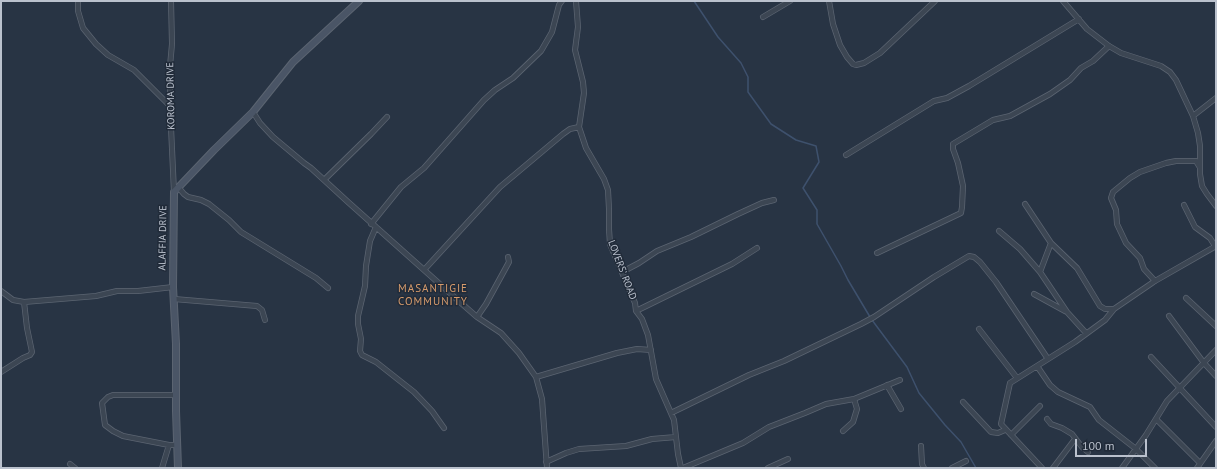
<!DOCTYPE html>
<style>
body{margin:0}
#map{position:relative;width:1217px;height:469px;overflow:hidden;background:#283444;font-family:"PT Sans",sans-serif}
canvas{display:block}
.frame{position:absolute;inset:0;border:2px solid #bac1cd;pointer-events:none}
.scale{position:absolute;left:1075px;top:439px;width:72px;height:18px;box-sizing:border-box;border:2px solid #bac1cd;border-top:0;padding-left:5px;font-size:12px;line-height:14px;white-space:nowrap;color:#bac1cd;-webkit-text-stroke:3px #212b39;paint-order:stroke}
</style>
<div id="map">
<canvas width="1217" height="469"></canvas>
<div class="frame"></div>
<div class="scale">100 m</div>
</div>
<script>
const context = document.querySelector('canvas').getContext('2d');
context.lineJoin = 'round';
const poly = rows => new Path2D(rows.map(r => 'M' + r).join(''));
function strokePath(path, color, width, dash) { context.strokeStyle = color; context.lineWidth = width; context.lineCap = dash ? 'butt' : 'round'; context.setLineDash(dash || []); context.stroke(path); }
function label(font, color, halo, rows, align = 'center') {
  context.font = font + ' "PT Sans",sans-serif'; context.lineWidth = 3; context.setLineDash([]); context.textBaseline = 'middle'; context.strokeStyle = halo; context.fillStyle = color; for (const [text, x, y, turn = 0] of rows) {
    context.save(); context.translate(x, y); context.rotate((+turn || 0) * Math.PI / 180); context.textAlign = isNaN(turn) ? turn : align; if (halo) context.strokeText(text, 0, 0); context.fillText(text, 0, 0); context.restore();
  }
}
const stream = poly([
 [694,1,718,37,741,63,748,77,748,92,771,124,796,140,816,146,819,162,803,188,817,210,817,224,841,266,848,280,870,317],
 [872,320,907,367,919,393,945,425,961,442,976,468]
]);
const street = poly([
 [78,1,78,11,83,28,96,44,108,55,134,70,170,106],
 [171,1,172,44,170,66,170,106,174,192],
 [576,1,578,27,575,50,583,82,584,93,579,127,586,148,604,179,608,190,609,209,609,229,610,244,635,303,636,311,642,319,648,335,656,379,674,420,678,454,681,468],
 [829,1,833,24,840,45,847,57,853,64,856,65,864,63,880,53,935,1],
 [1063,1,1087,29,1109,46,1121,53,1161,66,1170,72,1176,80,1193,116,1198,133,1200,146,1200,174,1202,186,1207,194,1216,206],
 [763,17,790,1],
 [253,112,260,123,273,137,304,163,311,168,348,202,461,303,477,317,501,333,519,353,536,377,542,399,547,468],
 [1193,116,1216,98],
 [846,155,934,101,947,98,969,86,1079,19],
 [324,180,371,134,387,117],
 [178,187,184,194,188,197,201,200,209,204,229,220,241,232,316,278,328,288],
 [1025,204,1051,243,1077,268,1100,306,1105,309,1114,309,1155,281,1216,246],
 [1184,205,1195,227,1210,238,1215,246],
 [371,224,401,187,424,168,484,100,495,90,513,78,541,51,552,32,559,5,562,1],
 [376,227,370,241,366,266,365,286,358,316,358,324,361,339,360,351,362,355,376,362,414,392,432,411,444,428],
 [999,231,1020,249,1040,272,1067,312,1086,333],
 [877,253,961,213,962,207,963,186,958,163,953,149,953,144,993,120,1010,116,1050,94,1070,80,1081,68,1093,61,1109,46],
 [424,270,500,187,563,134,570,129,579,127],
 [622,272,639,263,657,251,691,237,738,214,762,203,774,200],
 [1040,272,1051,243],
 [1155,281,1144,269,1140,258,1126,243,1117,224,1116,210,1111,198,1113,192,1130,178,1140,172,1166,163,1176,161,1196,161,1199,166],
 [1,291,13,300,24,302,96,296,117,291,138,291,173,287],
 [1034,294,1065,311],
 [1186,298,1216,326],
 [174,299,257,306,262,310,265,320],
 [636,311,732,264,757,248],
 [1169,316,1204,363,1216,376],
 [477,317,486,304,509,262,508,257],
 [979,329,1017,378],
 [1151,357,1216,427],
 [1037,366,1050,385,1058,392,1090,407,1099,420,1136,449,1155,468],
 [1,372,23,358,30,355,32,352,27,328,24,302],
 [536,377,617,353,637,349,651,350],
 [887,385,901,409],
 [963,402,991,432,998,433,1005,430],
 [671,413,749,375,784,361,861,324,874,317,934,277,969,256,974,257,980,262,996,282,1048,359],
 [1047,419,1051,424,1062,428,1072,434,1082,447,1088,452],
 [1156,419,1200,463],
 [843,431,853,422,857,409,854,399],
 [1011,435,1040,406],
 [169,445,123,436,113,431,105,425,102,403,108,397,113,395,176,395],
 [921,446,922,464,924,468],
 [546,462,566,453,579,449,626,446,652,439,676,437],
 [70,464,75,468],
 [162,468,169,445,177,445],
 [683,468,743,443,769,427,805,413,826,404,854,399,900,380],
 [768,468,788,459],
 [952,468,966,461],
 [1042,468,1001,424,1010,383,1075,342,1105,320,1114,309],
 [1053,468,1075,439],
 [1122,468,1146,435,1167,401,1216,350],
 [1197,468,1216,441]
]);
const secondary = poly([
 [178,468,176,411,176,344,173,287,174,192,214,150,253,112,293,62,359,1]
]);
const streetNames = [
 ["KOROMA DRIVE",171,96,-91],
 ["ALAFFIA DRIVE",163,238,-89],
 ["LOVERS' ROAD",622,270,69]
];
const neighbourhoodNames = [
 ["MASANTIGIE",433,289],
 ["COMMUNITY",433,302]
];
strokePath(stream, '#3e516d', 1.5);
strokePath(street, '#5b6471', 6);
strokePath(secondary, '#5b6471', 8);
strokePath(street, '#3c4653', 4.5);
strokePath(secondary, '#4a5566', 6);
label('10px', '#bac1cd', '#212b39', streetNames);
context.letterSpacing = '1px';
label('11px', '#d69b6c', '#212b39', neighbourhoodNames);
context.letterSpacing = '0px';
</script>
